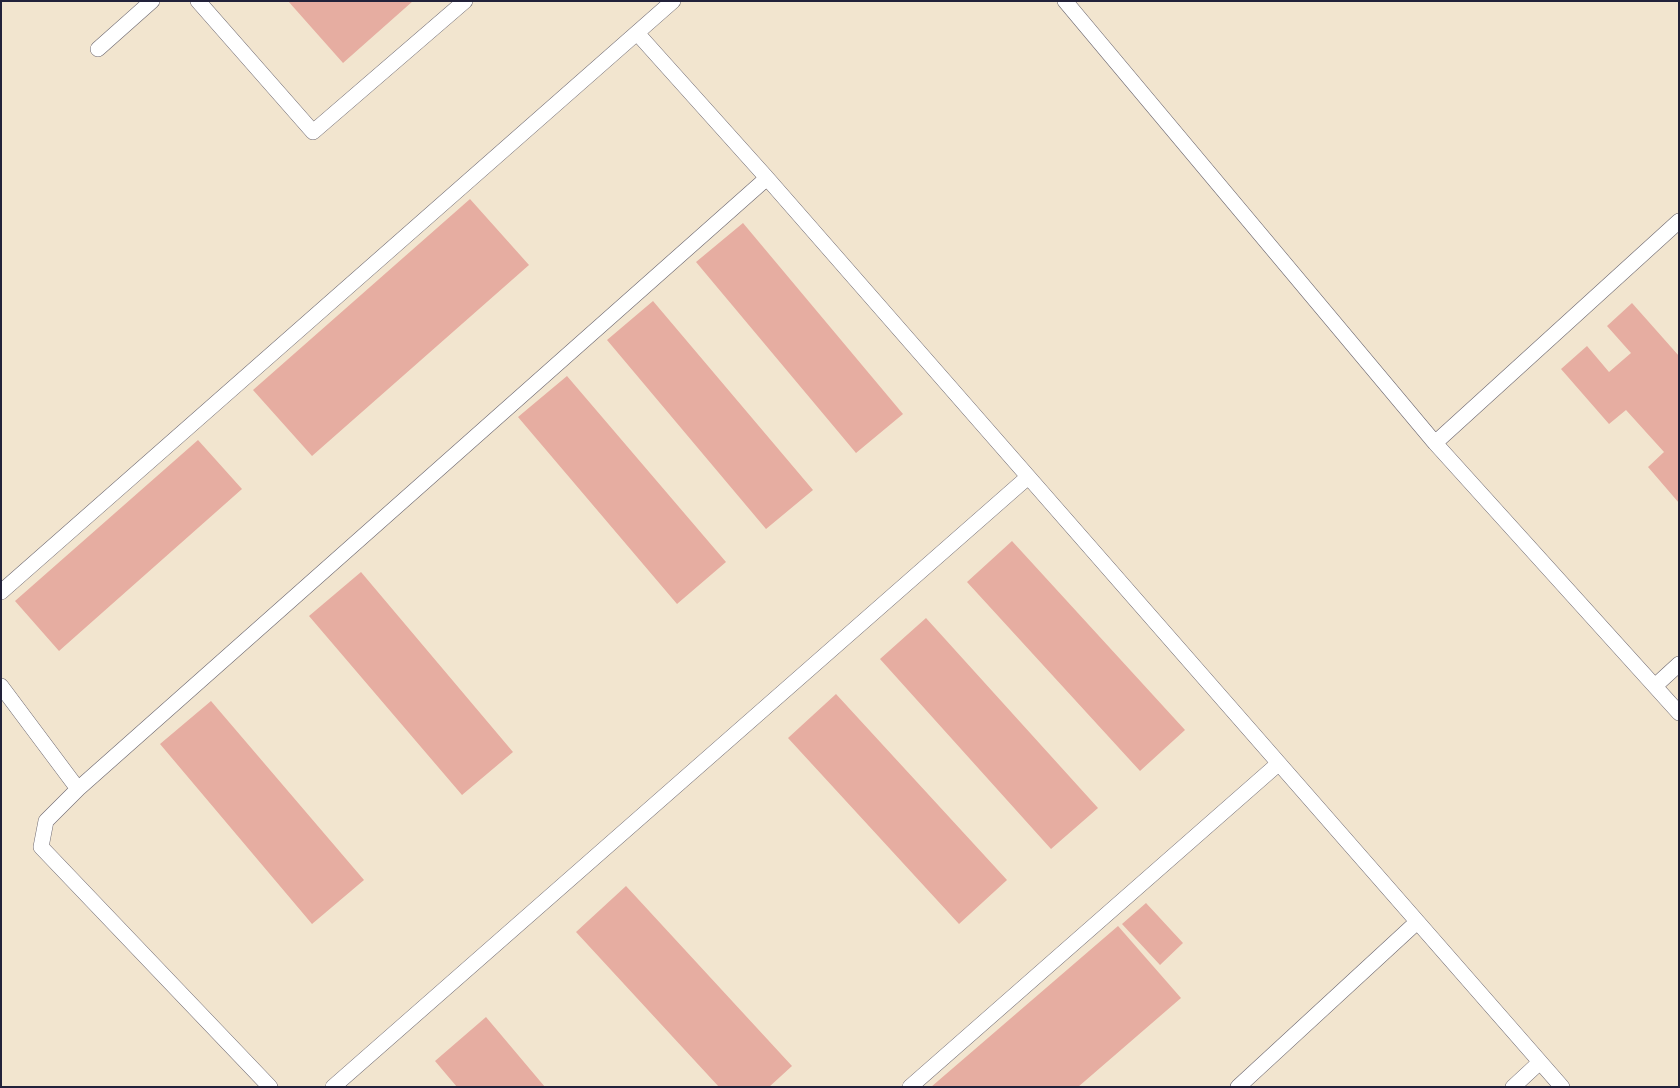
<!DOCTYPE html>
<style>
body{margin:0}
#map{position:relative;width:1680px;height:1088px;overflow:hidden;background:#f2e5cf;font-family:Sriracha,sans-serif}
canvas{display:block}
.frame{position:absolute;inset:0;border:2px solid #22223b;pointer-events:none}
</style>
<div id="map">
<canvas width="1680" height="1088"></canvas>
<div class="frame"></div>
</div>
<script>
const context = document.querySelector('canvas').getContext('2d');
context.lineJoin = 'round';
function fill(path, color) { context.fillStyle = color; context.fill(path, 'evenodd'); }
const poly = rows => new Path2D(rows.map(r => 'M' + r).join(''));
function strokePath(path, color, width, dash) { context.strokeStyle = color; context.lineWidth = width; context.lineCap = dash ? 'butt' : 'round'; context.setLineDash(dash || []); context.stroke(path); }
const building = poly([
 [288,1,413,1,343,63],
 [470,199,529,265,312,456,253,390],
 [743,223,903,414,856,453,696,262],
 [653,301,813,490,766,529,607,340],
 [1632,303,1679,356,1679,503,1648,467,1664,452,1626,410,1609,424,1561,369,1587,346,1609,372,1631,353,1607,326],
 [567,376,726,562,677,604,518,417],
 [198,440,242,489,59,651,15,601],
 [1012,541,1185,730,1140,771,967,582],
 [361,572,513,752,462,795,309,616],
 [926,618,1098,808,1051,849,880,659],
 [836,694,1007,880,959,924,788,738],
 [211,701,364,880,312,924,160,744],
 [626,886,792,1066,769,1087,719,1087,576,932],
 [1146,903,1183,943,1160,965,1122,924],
 [1118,926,1181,998,1078,1087,931,1087],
 [486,1017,545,1087,457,1087,435,1061]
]);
const service = poly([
 [198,1,313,132,465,1],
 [1065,1,1435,443,1679,713],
 [637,33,767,178,1562,1087],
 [98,49,152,1],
 [1435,443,1679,221],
 [1,592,673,1],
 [1,686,78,789],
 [1655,686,1679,664],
 [270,1087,41,847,46,821,78,789,767,178],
 [333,1087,1028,477],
 [910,1087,1278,764],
 [1238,1087,1417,922],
 [1513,1087,1540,1062]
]);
fill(building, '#e6ada1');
strokePath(service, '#6b666f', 16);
strokePath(service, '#fff', 15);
</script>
